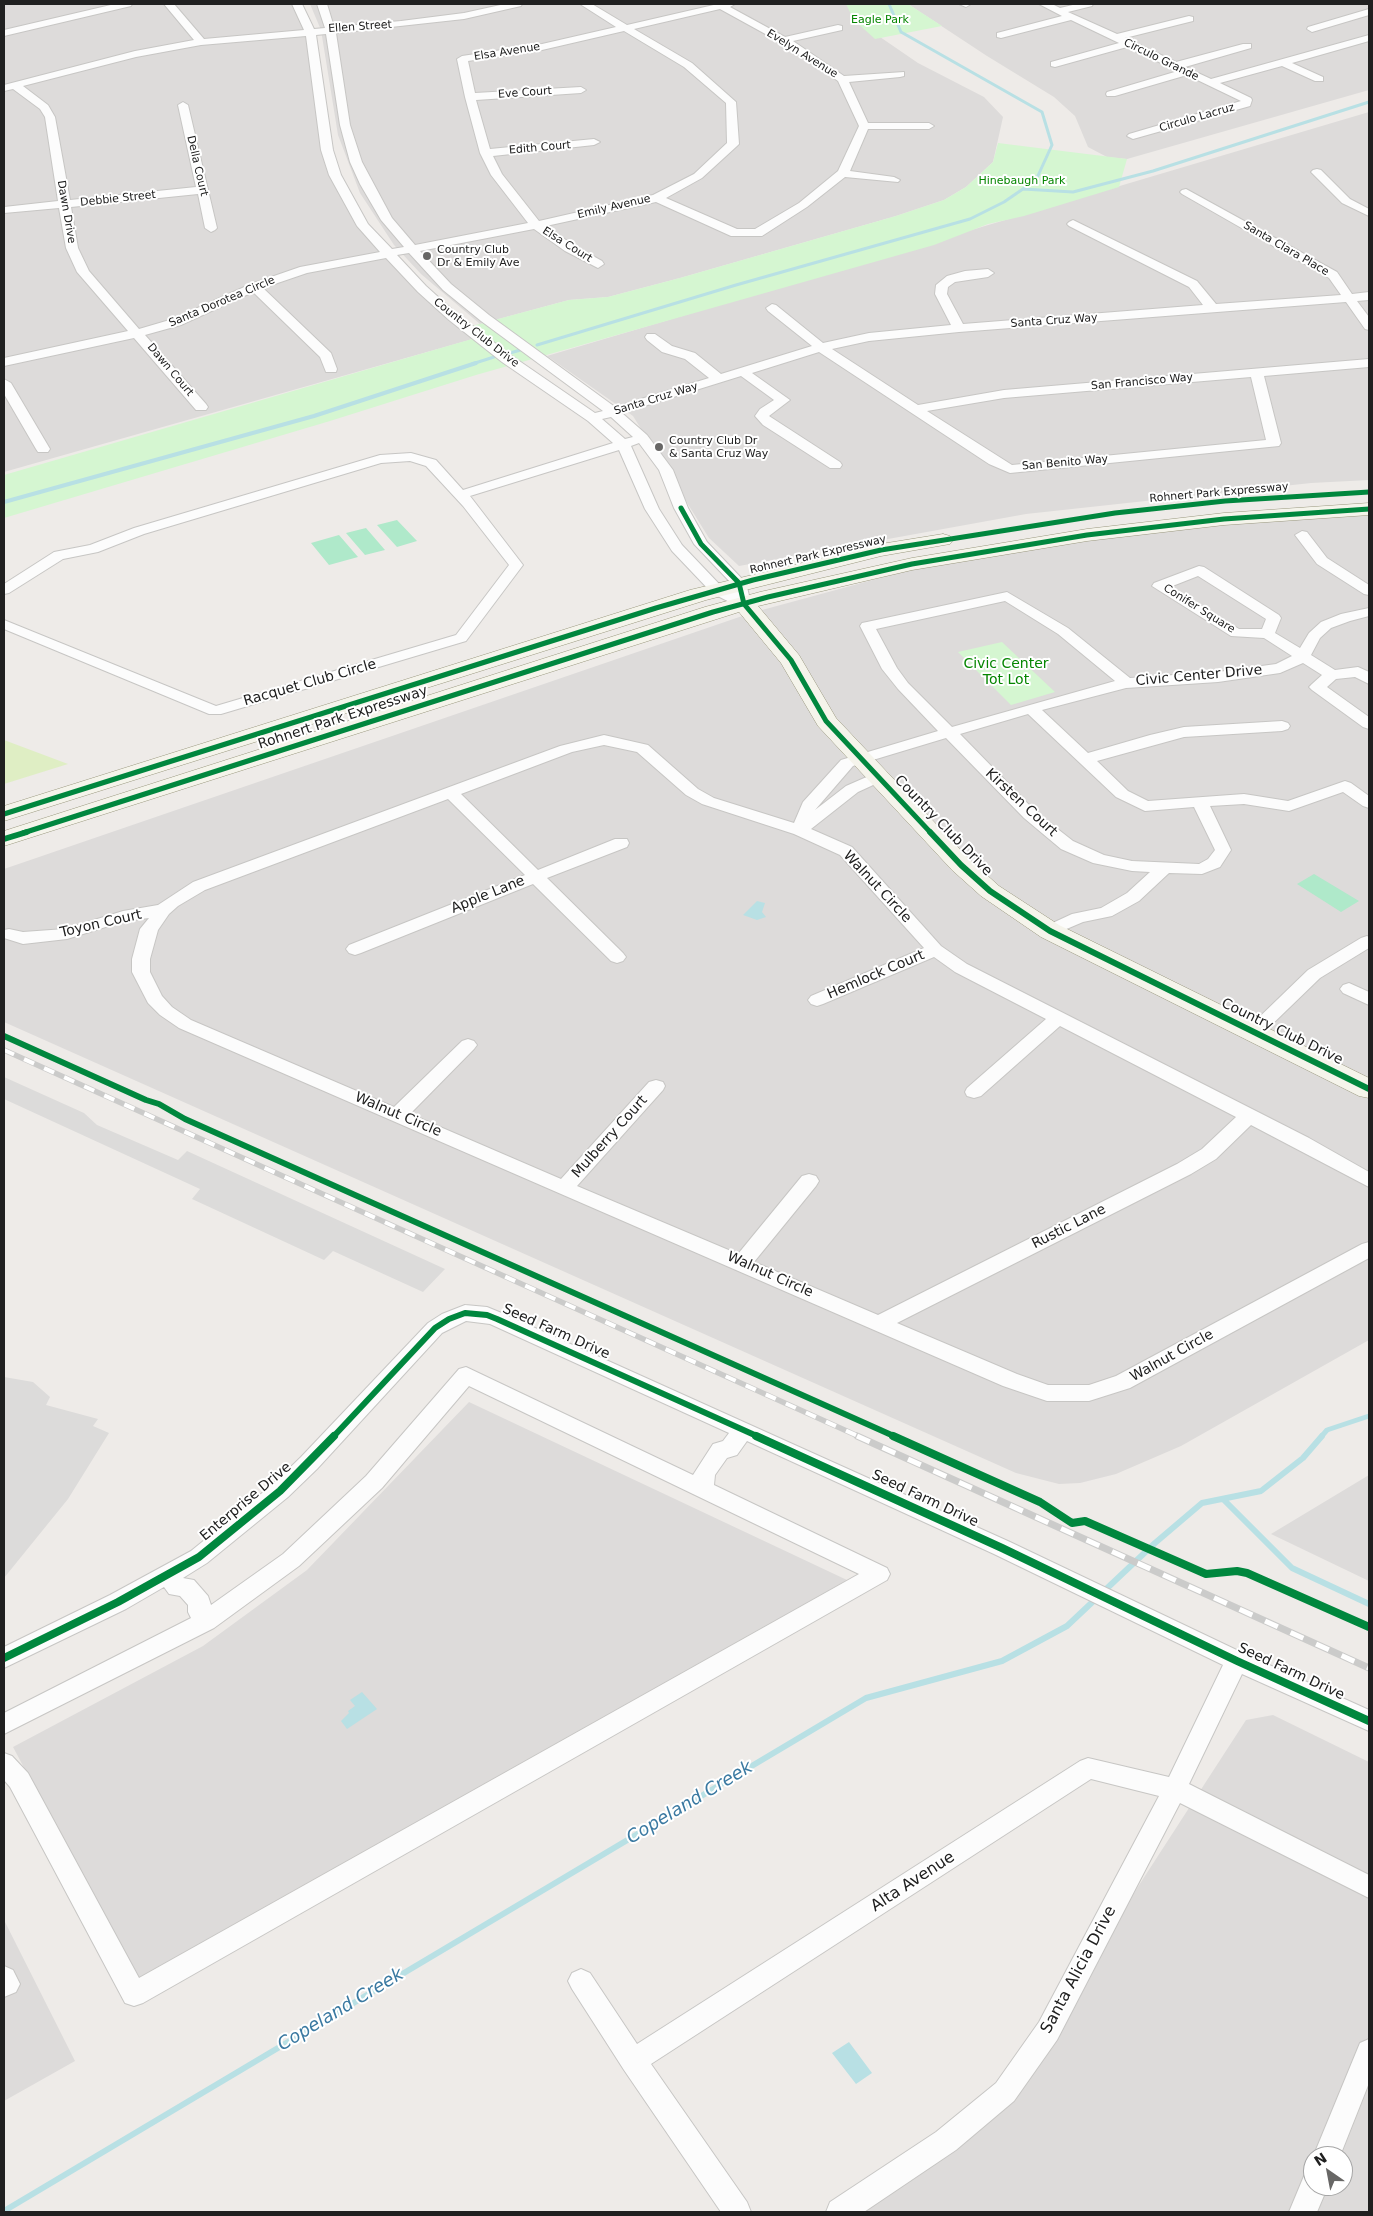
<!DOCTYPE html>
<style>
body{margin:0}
#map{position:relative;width:1373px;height:2216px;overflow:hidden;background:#eeebe8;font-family:"DejaVu Sans",sans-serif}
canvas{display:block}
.frame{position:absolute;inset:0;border:5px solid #202020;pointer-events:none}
.north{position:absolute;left:1303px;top:2146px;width:50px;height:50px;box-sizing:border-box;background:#fff;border:1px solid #a6a6a6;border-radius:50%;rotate:327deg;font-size:14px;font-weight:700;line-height:20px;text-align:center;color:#202020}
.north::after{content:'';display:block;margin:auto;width:18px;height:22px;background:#686766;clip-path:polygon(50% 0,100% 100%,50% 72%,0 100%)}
</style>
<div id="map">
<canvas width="1373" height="2216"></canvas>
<div class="frame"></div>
<div class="north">N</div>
</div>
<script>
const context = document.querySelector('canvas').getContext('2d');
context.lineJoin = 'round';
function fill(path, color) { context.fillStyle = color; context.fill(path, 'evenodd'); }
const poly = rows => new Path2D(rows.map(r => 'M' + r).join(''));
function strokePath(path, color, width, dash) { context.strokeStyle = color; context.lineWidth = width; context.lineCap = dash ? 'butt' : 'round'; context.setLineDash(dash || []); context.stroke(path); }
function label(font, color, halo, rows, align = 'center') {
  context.font = font + ' "DejaVu Sans",sans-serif'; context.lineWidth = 4; context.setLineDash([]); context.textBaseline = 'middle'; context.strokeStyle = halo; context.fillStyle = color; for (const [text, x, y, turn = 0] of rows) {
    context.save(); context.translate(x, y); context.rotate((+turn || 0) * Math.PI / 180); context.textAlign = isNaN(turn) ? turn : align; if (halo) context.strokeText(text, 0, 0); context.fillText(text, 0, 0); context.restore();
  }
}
const residential = poly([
 [8,4,297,4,308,25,335,175,382,247,473,339,4,472,4,5],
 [310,4,854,4,864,26,918,63,984,97,1003,117,993,162,966,187,944,200,896,216,680,278,608,297,569,300,480,324,421,274,394,245,360,193,338,135,321,30],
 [908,4,1369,4,1369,90,1127,159,1107,157,1088,147,1075,116,1054,97,987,56],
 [1369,112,1369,480,1311,483,1026,514,739,566,709,538,633,416,547,356],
 [1369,509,1369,1340,1181,1446,1116,1474,1080,1483,1059,1484,1016,1473,4,1022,4,869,751,613,972,553,1158,526],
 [469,1402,847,1580,139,1984,13,1747,203,1646,307,1570],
 [1369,1475,1369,1581,1271,1534],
 [1273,1715,1369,1762,1369,2212,831,2212,1005,2092,1246,1720],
 [1313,2156,1343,2156,1343,2186,1313,2186],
 [4,1920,75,2061,4,2101]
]);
const religious = poly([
 [4,1077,84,1113,97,1125,178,1160,187,1151,445,1269,423,1292,333,1251,324,1260,192,1199,200,1189,4,1099],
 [4,1377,33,1382,50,1397,46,1405,98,1419,93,1426,109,1433,68,1499,4,1578]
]);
const grass = poly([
 [4,740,68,764,4,784]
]);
const park = poly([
 [846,4,908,4,942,26,875,39,854,20],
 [998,143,1127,159,1119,187,1024,216,988,224,934,245,476,375,330,421,4,518,4,475,472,339,461,329,569,300,608,297,680,278,896,216,944,200,966,187,993,162],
 [1002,642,1055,692,1011,705,958,652]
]);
const pitch = poly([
 [397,520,417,541,397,547,377,525],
 [366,528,385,550,365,555,346,533],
 [339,535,358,557,329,565,311,543],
 [1314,874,1359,901,1341,912,1297,884]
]);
const water = poly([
 [757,901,765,903,762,912,766,917,757,920,743,915],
 [362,1692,377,1709,347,1729,341,1721,349,1713,348,1711,355,1706,350,1700],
 [849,2042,872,2073,856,2084,832,2053]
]);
const streamFar3 = poly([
 [1023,189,1073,192,1153,171,1369,102],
 [537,345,736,285,970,219,1004,202,1036,180,1052,145,1042,112,901,32,889,4],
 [510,353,524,349],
 [472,364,494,357]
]);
const streamFar2 = poly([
 [4,502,314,416,476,363]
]);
const streamFar1 = poly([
 [1321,1437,1327,1430,1369,1416]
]);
const stream = poly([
 [1223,1499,1292,1568,1369,1604],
 [4,2211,866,1698,1002,1661,1067,1626,1155,1543,1202,1503,1261,1491,1303,1458,1322,1436]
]);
const street = poly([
 [115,4,132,4,131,6,4,36,4,30,115,4],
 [164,4,174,4,204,39,304,30,292,4,302,4,314,29,325,28,317,4,327,4,334,27,401,21,464,13,505,4,522,4,521,6,464,19,336,33,350,125,362,162,392,218,415,245,528,223,491,175,480,153,465,97,457,59,462,56,542,44,616,27,580,4,592,4,627,25,718,4,735,4,730,7,785,37,838,25,842,26,842,30,793,41,844,76,904,72,904,76,900,77,849,82,868,123,929,123,934,126,929,129,868,129,850,171,894,177,900,180,898,182,845,177,807,207,762,236,731,236,656,202,546,226,573,245,602,261,604,264,598,268,565,251,534,229,420,251,451,284,489,315,615,407,709,378,685,359,662,352,647,340,645,337,647,334,655,334,672,346,695,353,721,374,812,346,768,311,766,308,772,304,776,305,823,343,869,333,951,325,935,294,936,285,947,276,965,271,988,269,994,273,988,277,955,282,948,287,947,294,963,324,1203,305,1189,287,1069,226,1067,224,1069,222,1073,220,1197,281,1216,304,1341,295,1329,278,1182,194,1180,192,1182,190,1186,189,1337,272,1352,294,1369,292,1369,300,1357,301,1369,317,1369,330,1365,329,1346,302,959,332,869,341,832,349,918,405,1004,390,1369,359,1369,367,1264,376,1281,443,1279,446,1010,473,989,464,819,352,752,373,790,400,769,416,840,462,842,465,840,468,830,468,763,425,755,416,760,409,774,400,741,376,622,413,647,435,673,470,688,508,707,542,746,583,751,604,749,607,739,607,712,593,672,551,645,509,619,450,470,496,523,565,466,641,221,714,209,714,4,629,4,620,216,706,456,635,509,565,463,506,426,466,410,461,381,463,144,534,98,552,63,559,9,593,4,594,4,584,54,552,90,545,134,528,380,455,411,453,436,460,463,490,613,443,588,421,502,362,449,320,418,292,386,258,307,273,263,288,331,353,337,369,336,372,326,372,320,357,253,292,181,325,145,335,206,404,208,407,206,410,196,410,134,338,4,366,4,358,128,331,77,272,66,248,59,208,4,213,4,207,58,201,45,117,40,109,13,89,4,91,4,85,135,51,194,40,164,4],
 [720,9,780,42,838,81,859,126,838,171,799,203,755,229,737,229,666,198,702,178,737,146,739,144,736,102,692,63,634,29,720,9],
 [624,31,684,67,726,103,727,143,694,174,653,195,539,221,502,174,493,156,594,145,600,142,594,139,490,149,476,100,581,93,586,90,581,87,475,93,468,61,542,50,624,31],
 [326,34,340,125,350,162,360,184,381,220,404,247,392,249,368,224,341,175,333,150,316,35,326,34],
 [306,36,321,150,329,175,357,226,380,252,300,267,251,284,173,319,139,329,89,271,78,248,71,207,198,194,205,228,211,232,215,230,217,228,188,105,183,102,178,105,196,187,70,200,55,117,48,105,23,86,136,57,201,45,306,36],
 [409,253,443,290,481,321,603,411,595,413,512,356,457,314,426,286,397,255,409,253],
 [1251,377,1266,440,1012,465,927,411,1004,398,1251,377],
 [611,417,633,437,625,439,602,419,611,417],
 [639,443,659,470,674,508,694,544,732,584,734,593,722,587,682,545,659,509,631,446,639,443],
 [959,4,971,4,966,7,959,4],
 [1039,4,1052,4,1060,8,1077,4,1093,4,1092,6,1068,12,1117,34,1189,16,1193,17,1193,21,1125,38,1176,62,1243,44,1251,44,1251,48,1185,67,1211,79,1369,35,1369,41,1292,63,1323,77,1323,81,1315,81,1282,66,1220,83,1251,98,1252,100,1250,106,1133,139,1127,136,1129,134,1241,101,1187,75,1115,96,1107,96,1106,94,1107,92,1178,71,1127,47,1055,67,1051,66,1051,62,1119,43,1071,20,1001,38,997,37,997,33,1062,16,1039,4],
 [1369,9,1369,15,1312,32,1307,29,1308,27,1369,9],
 [1317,169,1321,170,1350,199,1369,209,1369,216,1342,203,1311,172,1313,170,1317,169],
 [4,379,11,383,50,449,48,452,38,452,36,449,4,394,4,379],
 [1302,531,1307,532,1327,558,1369,585,1369,595,1364,594,1317,564,1295,535,1302,531],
 [1199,566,1204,567,1279,615,1281,618,1275,633,1300,648,1309,633,1321,622,1341,614,1369,608,1369,616,1350,621,1331,628,1320,638,1311,655,1335,670,1358,667,1369,672,1369,684,1355,677,1336,679,1327,687,1369,717,1369,729,1363,727,1312,690,1309,687,1312,684,1322,675,1303,663,1280,673,1218,682,1126,688,1042,710,1088,753,1150,735,1184,727,1282,721,1288,723,1290,726,1288,729,1282,731,1184,737,1097,761,1128,791,1148,801,1244,794,1288,801,1345,781,1351,783,1369,796,1369,808,1363,806,1343,792,1289,811,1244,804,1210,806,1231,850,1220,867,1202,874,1169,873,1139,901,1112,916,1083,922,1050,936,1044,935,1041,931,1044,927,1072,914,1101,908,1127,893,1150,872,1132,871,1093,863,1061,849,1024,818,946,738,853,766,815,810,846,786,878,772,884,774,886,777,884,780,858,792,811,829,852,847,941,946,967,964,1309,1138,1369,1172,1369,1187,1251,1125,1216,1159,1191,1174,897,1323,1017,1374,1048,1385,1089,1385,1116,1376,1362,1244,1369,1242,1369,1258,1130,1388,1089,1401,1047,1401,1003,1386,179,1028,160,1015,148,1003,132,972,132,959,140,929,149,918,125,921,67,939,23,944,4,938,4,930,9,929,23,932,65,929,123,911,158,905,193,882,560,746,604,735,648,745,698,789,714,798,794,823,803,802,841,760,938,731,898,689,882,669,860,626,862,623,867,622,1007,592,1068,628,1130,678,1218,672,1276,664,1292,656,1264,638,1231,636,1152,586,1154,583,1199,566],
 [1198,576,1266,619,1262,629,1239,629,1170,587,1198,576],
 [1005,601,1058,634,1115,681,952,727,908,683,897,668,876,629,1005,601],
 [1028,714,1116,797,1145,811,1194,807,1215,850,1208,859,1199,864,1132,861,1104,855,1073,841,1036,812,960,734,1028,714],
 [604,745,637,752,686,795,702,804,794,834,840,855,924,948,811,996,808,1000,811,1004,817,1006,823,1004,934,957,955,972,1046,1019,967,1088,965,1092,967,1096,974,1098,981,1096,1060,1026,1236,1117,1202,1149,1177,1164,878,1315,754,1262,816,1186,819,1181,816,1176,809,1174,802,1176,738,1254,577,1186,663,1090,665,1086,663,1082,656,1080,649,1082,561,1179,410,1114,474,1049,477,1045,474,1041,468,1039,462,1041,394,1107,191,1020,172,1007,162,996,150,972,150,959,158,930,169,914,178,906,205,890,448,799,525,875,349,945,346,949,349,953,355,955,361,953,533,884,611,961,617,963,623,961,626,957,623,953,547,878,627,847,629,843,627,839,615,839,538,870,461,794,572,752,604,745],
 [1367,936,1369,937,1369,948,1320,978,1260,1036,1254,1038,1248,1036,1245,1032,1248,1028,1308,970,1361,938,1367,936],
 [1349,983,1369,992,1369,1005,1343,993,1340,989,1343,985,1349,983],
 [465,1305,487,1307,504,1314,1010,1542,1245,1654,1369,1710,1369,1731,1242,1674,1189,1784,1369,1875,1369,1898,1180,1803,1057,2040,1014,2101,956,2150,864,2212,826,2212,830,2202,936,2132,996,2083,1039,2022,1159,1796,1091,1779,651,2064,747,2202,751,2212,721,2212,624,2070,572,1989,568,1981,572,1973,581,1969,590,1973,637,2044,1080,1761,1088,1758,1169,1777,1223,1665,994,1554,747,1441,737,1455,727,1458,715,1475,714,1485,887,1568,890,1574,887,1580,143,2003,134,2006,125,2003,10,1787,4,1780,4,1753,12,1756,28,1773,139,1978,859,1574,469,1386,382,1488,299,1566,214,1628,4,1734,4,1713,191,1618,188,1612,188,1605,180,1596,169,1594,164,1587,126,1609,4,1668,4,1647,110,1595,191,1551,272,1485,301,1457,428,1323,442,1314,465,1305],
 [466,1321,490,1324,729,1433,723,1441,713,1444,693,1475,466,1367,459,1369,366,1476,283,1554,211,1605,208,1596,194,1580,183,1578,207,1563,288,1497,317,1469,442,1333,466,1321],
 [4,1966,13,1970,20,1984,16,1992,4,1997,4,1966],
 [1369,2039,1369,2083,1340,2156,1313,2157,1360,2043,1369,2039],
 [1313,2173,1313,2186,1328,2186,1317,2212,1289,2212,1304,2176,1313,2173]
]);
const secondary = poly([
 [1369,503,1369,515,1224,525,1087,541,912,570,758,606,799,655,836,718,970,860,999,886,1059,925,1369,1078,1369,1098,1359,1096,1041,937,981,896,952,870,818,726,781,663,739,612,4,846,4,831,705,607,760,592,912,558,1087,529,1224,513,1369,503],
 [943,534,950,536,953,540,950,544,881,556,706,600,4,821,4,806,690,590,881,544,943,534]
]);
const railFar1 = poly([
 [4,1050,860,1437]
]);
const rail = poly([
 [857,1436,1369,1668]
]);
const cyclewayFar2 = poly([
 [681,508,701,544,739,583,744,604,791,660,826,721,931,833],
 [4,814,656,608,753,580,881,550,1115,513,1225,501,1369,492],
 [23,833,713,612,768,597,912,564,1087,535,1224,519,1369,509]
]);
const cyclewayFar1 = poly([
 [930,832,961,865,990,891,1050,931,1369,1089],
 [4,839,27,832],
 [4,1036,146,1100,159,1104,185,1119,896,1437],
 [333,1437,435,1328,449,1319,465,1313,487,1315,497,1319,759,1437]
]);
const cycleway = poly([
 [756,1436,1002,1548,1237,1661,1369,1721],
 [893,1436,1040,1502,1072,1523,1085,1521,1206,1574,1237,1571,1247,1573,1369,1627],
 [4,1658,118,1602,199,1557,280,1491,334,1436]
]);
const markers = [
 [427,256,5,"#686766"],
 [659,447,5,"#686766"]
];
const farParknames = [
 ["Eagle Park",880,20],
 ["Hinebaugh Park",1022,181]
];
const farStreetnames = [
 ["Ellen Street",360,27,-4],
 ["Elsa Avenue",507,52,-9],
 ["Evelyn Avenue",802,54,32],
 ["Circulo Grande",1161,60,26],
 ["Eve Court",525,93,-4],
 ["Circulo Lacruz",1197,118,-16],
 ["Edith Court",540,148,-5],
 ["Della Court",197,166,77],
 ["Debbie Street",118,199,-6],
 ["Emily Avenue",614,207,-13],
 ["Dawn Drive",66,212,80],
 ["Elsa Court",567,245,32],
 ["Santa Clara Place",1286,249,30],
 ["Santa Dorotea Circle",222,302,-23],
 ["Santa Cruz Way",1054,321,-4],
 ["Country Club Drive",476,333,38],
 ["Dawn Court",170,370,50],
 ["San Francisco Way",1142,382,-5],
 ["Santa Cruz Way",656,399,-17],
 ["San Benito Way",1065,463,-5],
 ["Rohnert Park Expressway",1219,493,-5],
 ["Rohnert Park Expressway",818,555,-13],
 ["Conifer Square",1199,609,32]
];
const farPoinames = [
 ["Country Club",437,250],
 ["Dr & Emily Ave",437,263],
 ["Country Club Dr",669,441],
 ["& Santa Cruz Way",669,454]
];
const parkNames = [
 ["Civic Center",1006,664],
 ["Tot Lot",1006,680]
];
const streetNames = [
 ["Civic Center Drive",1199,676,-5],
 ["Racquet Club Circle",310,683,-16],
 ["Rohnert Park Expressway",343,718,-18],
 ["Kirsten Court",1021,803,43],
 ["Country Club Drive",943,826,46],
 ["Walnut Circle",877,887,47],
 ["Apple Lane",488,895,-22],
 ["Toyon Court",101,924,-13],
 ["Hemlock Court",876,975,-23],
 ["Country Club Drive",1282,1032,26],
 ["Walnut Circle",398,1115,23],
 ["Mulberry Court",610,1137,-48],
 ["Rustic Lane",1069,1227,-27],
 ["Walnut Circle",770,1275,24],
 ["Seed Farm Drive",556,1332,24],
 ["Walnut Circle",1172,1356,-29],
 ["Seed Farm Drive",925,1499,25],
 ["Enterprise Drive",246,1502,-40],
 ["Seed Farm Drive",1291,1672,25]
];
const nearStreetnames = [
 ["Alta Avenue",913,1882,-33],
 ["Santa Alicia Drive",1079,1970,-62]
];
const nearWaternames = [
 ["Copeland Creek",690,1803,-31],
 ["Copeland Creek",341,2010,-31]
];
fill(residential, '#dddbda');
fill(religious, '#dcdbda');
fill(grass, '#dfeec4');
fill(park, '#d5f6d1');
fill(pitch, '#afe9ca');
fill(water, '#b8e0e4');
strokePath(streamFar3, '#b8e0e4', 3);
strokePath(streamFar2, '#b8e0e4', 4);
strokePath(streamFar1, '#b8e0e4', 5);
strokePath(stream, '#b8e0e4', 6);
strokePath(street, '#c7c6c4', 2);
strokePath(secondary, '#9a987f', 1);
fill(street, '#fcfcfc');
fill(secondary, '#f5f4eb');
strokePath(railFar1, '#cbcbca', 5.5);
strokePath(rail, '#cbcbca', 7);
strokePath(railFar1, '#fff', 4, [11]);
strokePath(rail, '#fff', 5, [14]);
strokePath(cyclewayFar2, '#00873e', 5);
strokePath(cyclewayFar1, '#00873e', 6);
strokePath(cycleway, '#00873e', 8);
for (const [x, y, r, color] of markers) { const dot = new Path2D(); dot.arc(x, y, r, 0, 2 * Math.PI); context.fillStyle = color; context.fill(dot); strokePath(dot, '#fff', 2); }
label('11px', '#058601', '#fff', farParknames);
label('11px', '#202020', '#fff', farStreetnames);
label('11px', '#202020', '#fff', farPoinames, 'left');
label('14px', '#058601', '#fff', parkNames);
label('14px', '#202020', '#fff', streetNames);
label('16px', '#202020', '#fff', nearStreetnames);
label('italic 18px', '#3a79a1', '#fff', nearWaternames);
</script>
